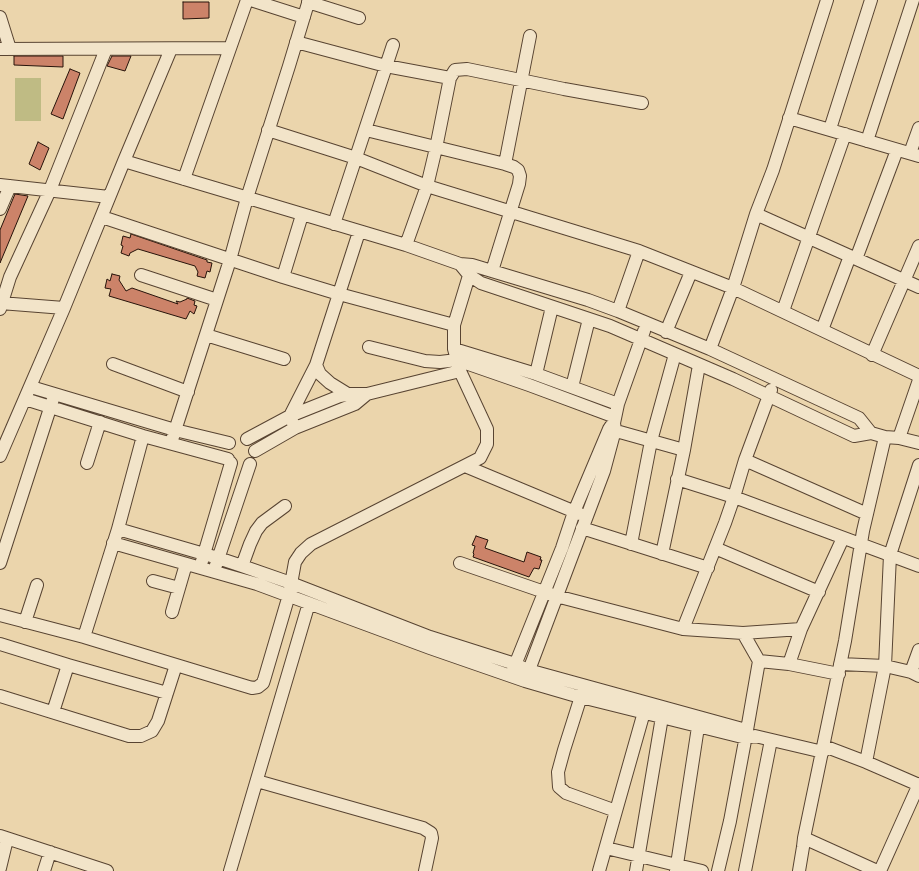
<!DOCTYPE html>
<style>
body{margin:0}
canvas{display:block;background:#ebd5ac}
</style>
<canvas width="919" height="871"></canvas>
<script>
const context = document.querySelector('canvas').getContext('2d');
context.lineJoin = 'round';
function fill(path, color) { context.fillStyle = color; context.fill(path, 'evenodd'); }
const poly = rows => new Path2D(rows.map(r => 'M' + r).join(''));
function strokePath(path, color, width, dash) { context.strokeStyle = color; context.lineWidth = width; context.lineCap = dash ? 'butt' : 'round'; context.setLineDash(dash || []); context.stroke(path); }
const green = poly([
 [15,78,41,78,41,121,15,121]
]);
const building = poly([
 [183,2,209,2,209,18,183,19,183,2],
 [14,56,63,56,63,67,14,65,14,56],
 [112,56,131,56,125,71,107,66,112,56],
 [70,69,80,73,63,119,51,114,70,69],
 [38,142,49,148,40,170,29,164,38,142],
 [15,194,28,196,0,263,0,230,15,194],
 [131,234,207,260,207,262,212,263,210,272,207,271,205,278,197,276,198,272,195,266,138,249,130,253,129,256,121,253,123,246,121,245,123,236,130,238,131,234],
 [112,274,120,276,119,280,126,291,132,288,178,304,176,301,180,302,187,299,187,298,195,301,194,305,197,306,194,314,190,311,186,319,109,296,111,289,105,288,107,279,110,281,112,274],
 [476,536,488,540,485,548,524,562,527,552,541,557,540,560,542,560,539,569,534,568,529,577,473,557,474,554,473,553,475,546,472,545,476,536]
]);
const minor = poly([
 [251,0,304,17],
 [308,2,359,18],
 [0,17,10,49],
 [296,42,386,66,450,78,455,70,467,69,564,89,642,103],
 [0,49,230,48],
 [789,118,919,156],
 [830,129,871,0],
 [268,130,356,158,427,186,639,251,733,288,919,376],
 [366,130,505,164,514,167,518,170,520,176,519,184,492,271],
 [867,141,913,0],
 [910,153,919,128],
 [124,161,406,245,460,264,472,265,588,300,618,311,710,349,859,418,871,433],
 [505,164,530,36],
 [184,179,247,0],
 [0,185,109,197],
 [0,209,10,186],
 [756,214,919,287],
 [334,224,393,45],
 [406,245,427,186,436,148,450,78],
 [856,259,897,150],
 [460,264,469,275,481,283,610,326,733,379,854,436,871,433,885,437,899,438,919,443],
 [141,275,217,300],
 [283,277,302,215],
 [0,303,64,308],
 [0,309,10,277,50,190,106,49],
 [618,311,639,251],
 [783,311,845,134],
 [454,325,471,269],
 [822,330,850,256],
 [666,332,691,272],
 [206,335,284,359],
 [369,347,425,361,440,362,457,360,529,385,615,417],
 [454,349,536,374,618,404],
 [710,349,733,288,756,214,773,170,827,0],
 [872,355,919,246],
 [113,364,188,392],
 [316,365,320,374,330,383,351,396],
 [536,374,552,307],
 [31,387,175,430,229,443],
 [572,387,589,319],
 [25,399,143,436,228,459],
 [295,428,290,416,316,365,359,232],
 [609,429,684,450],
 [899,438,919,380],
 [247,439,290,416,340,396,350,394,367,394,460,371],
 [171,443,230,260,247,198,289,66,309,0],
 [255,451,295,428,355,404,367,394],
 [0,456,64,308,124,161,171,49],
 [745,460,867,514],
 [87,463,100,422],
 [465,466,580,514],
 [677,479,734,497,919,566],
 [582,528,708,568],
 [118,529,218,558,242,566,291,583,430,637,515,664,528,670,746,730],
 [113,543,257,584,430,648,525,681,573,695,746,738,755,736,823,752],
 [631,544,651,441,675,354],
 [715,548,819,592],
 [662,554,684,450,699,365],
 [202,561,231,463],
 [0,563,53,399],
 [460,563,556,596,683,629,743,633,801,629],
 [216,565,250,464],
 [242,566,250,544,256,531,262,523,285,506],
 [153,581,179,588],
 [172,612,186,564],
 [0,615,84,637,242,685,252,688,258,687,263,683,264,680,289,595,295,562,301,553,311,544,480,458,487,444,487,429,460,371,454,349,454,325,339,294,283,277,102,217],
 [25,622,37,585],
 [683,629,725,523,734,497,745,460,771,390],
 [743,633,759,661],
 [84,637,118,529,143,436],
 [0,644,68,665,167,693],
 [789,664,801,629,843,538],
 [840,664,885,666,911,672,919,676],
 [513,670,562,548,574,512,609,429,611,426],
 [911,672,919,650],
 [526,678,604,471,615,430,614,423,618,404,644,331],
 [583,690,564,750,558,772,559,787,566,793,616,811],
 [0,696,129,736,141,736,152,731,158,721,176,665],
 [53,712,68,665],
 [824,746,866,762,919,785],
 [866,762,885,666,890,555,919,465],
 [257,781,423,828,431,833,432,838,425,871],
 [0,836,107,871],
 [804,838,877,871],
 [606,848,702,871],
 [0,868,7,839],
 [44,871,50,852],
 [230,871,309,603],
 [599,871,646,705],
 [636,871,662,717],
 [676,871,698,727],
 [718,871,730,821,747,730,759,661,789,664,839,674],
 [745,871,771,740],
 [799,871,803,847,804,838,845,641,863,531,885,437],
 [880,871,919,784]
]);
fill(green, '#bfbb84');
fill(building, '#cc8369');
strokePath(building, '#27130a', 1);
strokePath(minor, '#584432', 14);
strokePath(minor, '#f2e4c9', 12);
</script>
